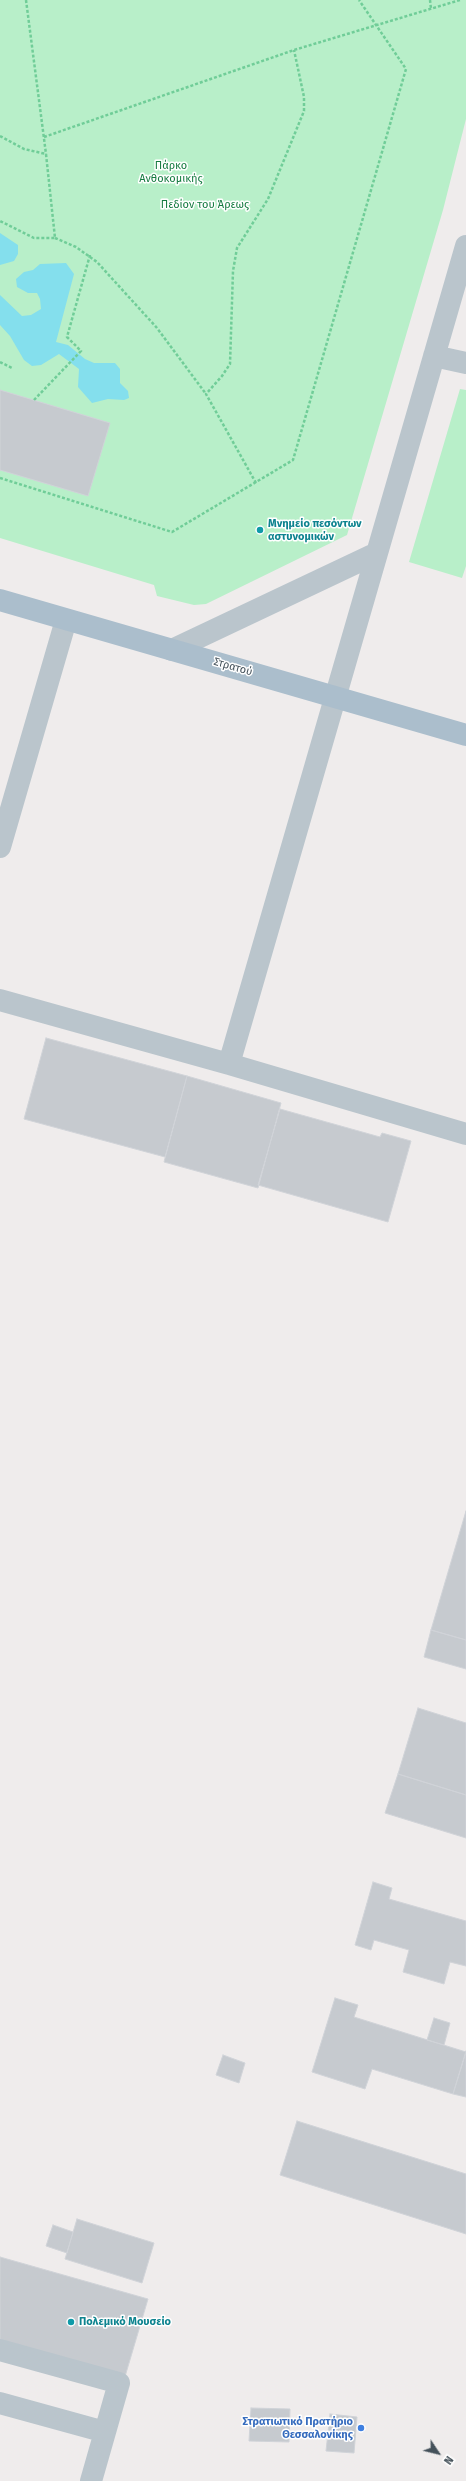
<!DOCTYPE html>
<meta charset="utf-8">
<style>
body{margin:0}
#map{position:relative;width:466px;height:2481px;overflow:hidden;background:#efecec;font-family:"Fira Sans",sans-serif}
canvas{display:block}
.north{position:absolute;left:418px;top:2433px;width:40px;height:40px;-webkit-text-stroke:3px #fff;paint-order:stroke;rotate:125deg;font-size:11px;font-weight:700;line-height:16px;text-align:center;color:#44515a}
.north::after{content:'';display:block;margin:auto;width:14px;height:18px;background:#44515a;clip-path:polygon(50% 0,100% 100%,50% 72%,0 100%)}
</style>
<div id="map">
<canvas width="466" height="2481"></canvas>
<div class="north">N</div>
</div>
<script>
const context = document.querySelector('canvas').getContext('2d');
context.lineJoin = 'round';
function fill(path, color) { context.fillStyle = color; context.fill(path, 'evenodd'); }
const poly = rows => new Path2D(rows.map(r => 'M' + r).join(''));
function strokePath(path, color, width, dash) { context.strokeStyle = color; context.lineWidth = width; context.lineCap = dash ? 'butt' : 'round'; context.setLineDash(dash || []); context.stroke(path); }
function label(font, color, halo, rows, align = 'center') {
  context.font = font + ' "Fira Sans",sans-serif'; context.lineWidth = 3; context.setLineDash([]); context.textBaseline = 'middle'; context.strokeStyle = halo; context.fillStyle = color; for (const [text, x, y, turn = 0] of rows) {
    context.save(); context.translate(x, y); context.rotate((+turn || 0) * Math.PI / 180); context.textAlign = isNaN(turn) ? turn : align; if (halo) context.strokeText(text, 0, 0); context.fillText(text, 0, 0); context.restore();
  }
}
const green = poly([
 [0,0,466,0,466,119,443,210,347,535,206,604,194,605,157,596,154,585,0,538],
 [460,389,466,390,466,566,462,578,409,562]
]);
const water = poly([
 [0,233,18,245,18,254,14,261,0,265],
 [66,263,74,274,56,342,68,345,85,359,94,363,115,363,120,369,120,383,128,391,129,398,124,400,108,399,92,403,78,387,79,369,59,354,41,365,32,366,24,360,10,336,0,325,0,295,22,316,31,315,41,309,40,299,37,293,28,293,17,287,16,279,24,272,33,270,40,264]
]);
const building = poly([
 [0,390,110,423,88,496,0,470,0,390],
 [46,1038,187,1076,165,1157,24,1119,46,1038],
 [187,1076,281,1103,258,1188,164,1162,187,1076],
 [280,1109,380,1137,382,1133,411,1141,388,1222,258,1185,280,1109],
 [466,1511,466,1640,431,1630,466,1511],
 [431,1630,466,1640,466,1669,424,1657,431,1630],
 [418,1708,466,1723,466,1795,398,1774,418,1708],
 [398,1774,466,1795,466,1838,385,1813,398,1774],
 [373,1882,392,1888,389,1899,466,1921,466,1966,450,1962,444,1984,403,1972,409,1950,374,1940,371,1950,355,1945,373,1882],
 [335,1998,358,2005,354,2017,466,2052,453,2094,372,2069,365,2089,312,2072,335,1998],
 [434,2018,450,2023,444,2045,427,2040,434,2018],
 [466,2051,466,2097,453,2094,466,2051],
 [223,2055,245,2063,239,2083,216,2075,223,2055],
 [297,2121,466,2174,466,2234,280,2175,297,2121],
 [77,2219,154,2243,142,2283,65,2259,77,2219],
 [53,2225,73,2232,67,2253,46,2246,53,2225],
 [0,2257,148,2299,124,2380,0,2345,0,2257],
 [251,2408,290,2409,289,2442,249,2441,251,2408],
 [330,2414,357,2417,354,2453,326,2451,330,2414]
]);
const path = poly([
 [26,0,46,154],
 [430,0,431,9],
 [0,136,24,149,46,154,55,238,34,238,0,221],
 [44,137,294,50,460,0],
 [55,238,76,247,97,262,157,328,206,394],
 [0,362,12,368],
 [34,400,81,351,67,337,90,255],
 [0,478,172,532,293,460,406,69,359,0],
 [256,483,206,394,222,376,230,364,233,271,237,248,268,199,304,111,304,97,294,50]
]);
const minor = poly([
 [434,356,466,363],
 [172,650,377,553],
 [0,847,66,620],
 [0,1000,229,1064,466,1134],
 [229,1064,466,246],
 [0,2350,119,2383,91,2481],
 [0,2403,105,2432]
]);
const major = poly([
 [0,600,466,735]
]);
const markers = [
 [260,530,4,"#0f9aa8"],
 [71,2322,4,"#0f9aa8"],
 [361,2428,4,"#3f7fe0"]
];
const parkNames = [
 ["Πάρκο",171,166],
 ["Ανθοκομικής",171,179],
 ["Πεδίον του Άρεως",205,205]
];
const cultureNames = [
 ["Μνημείο πεσόντων",268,524],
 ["αστυνομικών",268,537],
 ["Πολεμικό Μουσείο",79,2322]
];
const streetNames = [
 ["Στρατού",233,667,16]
];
const shopNames = [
 ["Στρατιωτικό Πρατήριο",353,2422],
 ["Θεσσαλονίκης",353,2435]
];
fill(green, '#b8efc9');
fill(water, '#84dfed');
fill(building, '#c6cacf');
strokePath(building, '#d0d3d8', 1);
strokePath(path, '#70cd98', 2.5, [3, 2]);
strokePath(minor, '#bac5cc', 22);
strokePath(major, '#abbecc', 22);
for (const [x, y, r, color] of markers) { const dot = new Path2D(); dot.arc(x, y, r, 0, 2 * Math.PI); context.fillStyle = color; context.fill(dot); strokePath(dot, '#fff', 1.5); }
label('11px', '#157b40', '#fff', parkNames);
label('bold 11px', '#0d838f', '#fff', cultureNames, 'left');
label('11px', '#44515a', '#fff', streetNames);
label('bold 11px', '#366cbe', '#fff', shopNames, 'right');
</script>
